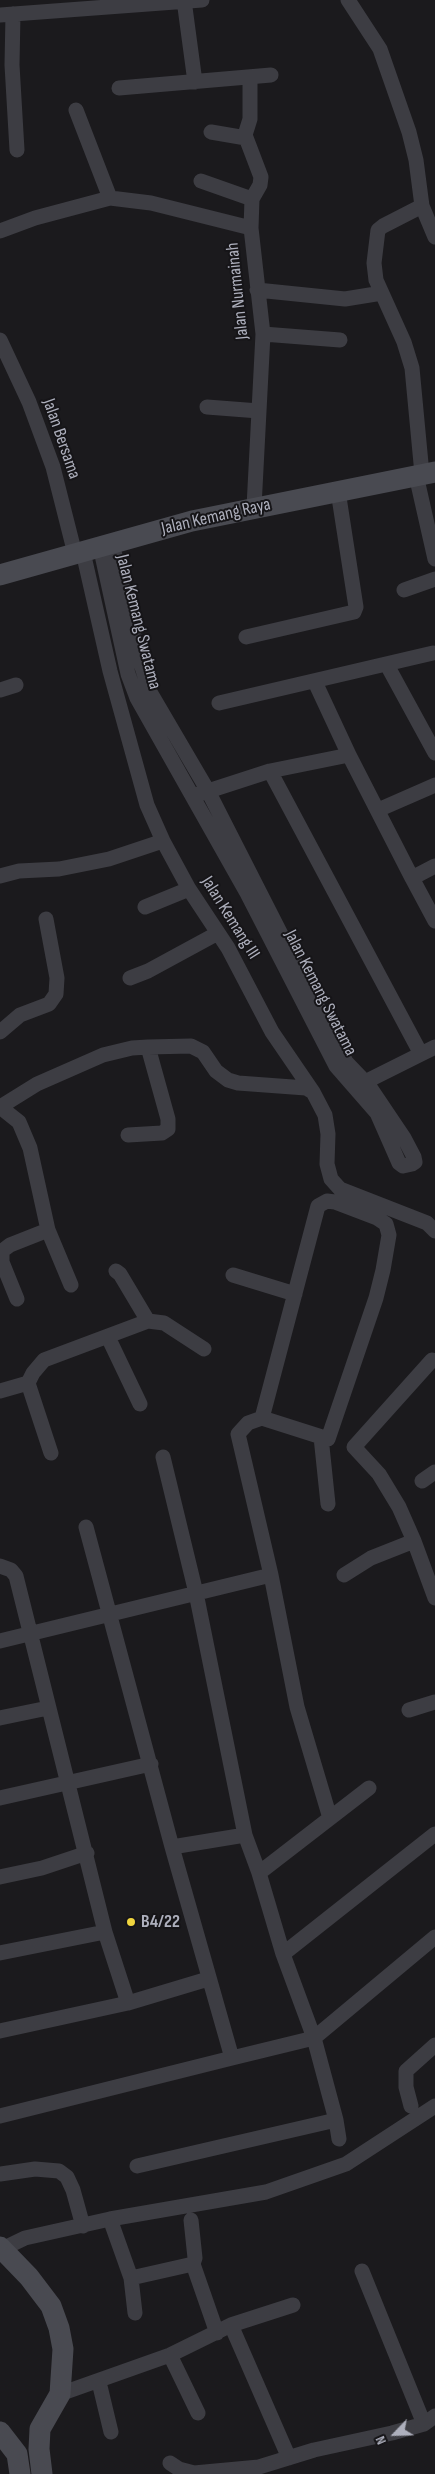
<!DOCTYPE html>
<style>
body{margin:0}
#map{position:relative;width:435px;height:2474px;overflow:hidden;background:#1b1a1d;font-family:"Sofia Sans Condensed",sans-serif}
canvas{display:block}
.north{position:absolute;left:370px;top:2409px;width:50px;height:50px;-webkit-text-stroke:4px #161518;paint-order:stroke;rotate:246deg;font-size:14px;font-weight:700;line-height:20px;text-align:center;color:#adafbc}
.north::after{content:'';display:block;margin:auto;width:18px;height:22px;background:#adafbc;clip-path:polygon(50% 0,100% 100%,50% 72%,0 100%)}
</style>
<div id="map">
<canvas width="435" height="2474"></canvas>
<div class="north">N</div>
</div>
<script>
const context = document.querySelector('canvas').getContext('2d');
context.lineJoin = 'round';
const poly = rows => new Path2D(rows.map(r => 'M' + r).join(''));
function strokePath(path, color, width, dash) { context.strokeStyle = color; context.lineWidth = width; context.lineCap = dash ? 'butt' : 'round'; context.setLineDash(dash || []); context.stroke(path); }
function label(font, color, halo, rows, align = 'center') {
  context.font = font + ' "Sofia Sans Condensed",sans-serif'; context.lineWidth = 4; context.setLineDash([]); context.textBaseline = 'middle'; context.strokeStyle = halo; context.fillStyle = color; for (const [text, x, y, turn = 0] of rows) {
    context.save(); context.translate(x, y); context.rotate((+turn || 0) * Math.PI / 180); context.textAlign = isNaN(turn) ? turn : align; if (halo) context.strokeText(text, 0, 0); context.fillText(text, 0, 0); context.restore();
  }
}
const street = poly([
 [184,0,195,82],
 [348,0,380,49,409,132,416,160,422,206,383,226,378,230,374,263,376,280,404,342,412,368,422,474],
 [13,14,12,65,17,150],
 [0,15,202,0],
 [250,77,250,119,245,135,261,177,260,185,252,199,251,228,263,334,254,507],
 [119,88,271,75],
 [76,110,110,198],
 [211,132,246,138],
 [201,181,252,199],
 [422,206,435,237],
 [0,231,35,218,110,198,151,203,251,228],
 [257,290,345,299,382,293],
 [263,334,340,340],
 [0,340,29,402,53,467,75,554],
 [207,407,259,411],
 [416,475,435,559],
 [100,546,128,674,137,698,247,893,336,1066,377,1113,399,1163,403,1166,412,1164,415,1162,414,1157,404,1138,369,1086,346,1062,208,791,150,692,140,661,112,543],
 [83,552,110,671,147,805,163,841,189,889,228,948,272,1032,313,1092,325,1115,328,1134,327,1164,331,1179,340,1189,427,1223,435,1231],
 [404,590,435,579],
 [246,637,354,612,356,607,338,491],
 [387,665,435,753],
 [315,682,349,755],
 [0,690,16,685],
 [219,703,433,653],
 [270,771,421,1054,435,1047],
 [199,794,270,771,349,755,412,878],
 [378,810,435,785],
 [435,866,412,878,435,921],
 [0,876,19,871,59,869,109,859,163,841],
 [145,907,189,889],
 [130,978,148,971,218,933],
 [0,1032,20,1015,49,1004,56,994,57,978,46,919],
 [357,1086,421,1054],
 [0,1107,37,1084,103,1055,132,1048,148,1047,191,1046,203,1052,216,1071,228,1080,238,1083,306,1088,313,1092],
 [0,1107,19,1122,30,1148,48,1230,10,1245,2,1251,2,1262,17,1299],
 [128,1135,162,1133,168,1129,168,1119,148,1047],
 [48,1230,71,1285],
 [116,1271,120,1274,148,1321],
 [233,1275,295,1294],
 [108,1337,140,1404],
 [432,1360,354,1447,379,1474,399,1507,414,1541,435,1598],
 [0,1391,28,1383],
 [262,1418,318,1206,327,1201,335,1202,377,1218,386,1224,389,1235,383,1270,376,1298,328,1439,262,1418,248,1423,238,1434,271,1575,297,1707,330,1818],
 [321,1437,328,1504],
 [51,1453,28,1383,33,1373,44,1360,148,1321,164,1323,204,1349],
 [422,1481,435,1472],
 [0,1566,11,1570,16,1576,105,1932,128,2003],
 [344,1575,371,1558,414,1541],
 [0,1641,271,1575],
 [409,1710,435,1702],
 [0,1718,48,1708],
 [0,1798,151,1764],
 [172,1847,245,1835],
 [259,1873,369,1788],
 [0,1877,42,1868,87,1853],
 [0,1953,105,1932],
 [283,1954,435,1834],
 [0,2031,128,2003,208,1979],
 [232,2058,314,2038,435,1937],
 [411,2106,406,2087,406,2071,435,2045],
 [0,2116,232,2058,172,1847,86,1527],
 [336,2120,339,2139],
 [137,2166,336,2120,314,2038,283,1954,259,1873,245,1835,196,1593,163,1457],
 [0,2174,35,2169,59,2171,67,2177,73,2190,83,2226],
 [110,2219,131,2278,135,2313],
 [2,2249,25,2238,110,2219,266,2192,346,2164,435,2106],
 [193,2264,217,2333],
 [362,2271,424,2424],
 [131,2278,193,2264,195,2258,191,2220],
 [231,2325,289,2458],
 [170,2355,198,2413],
 [99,2382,111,2432],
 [60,2394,170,2355,231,2325,293,2305],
 [170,2463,179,2469,194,2473,259,2467,314,2450,392,2433,424,2424,435,2416]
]);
const secondary = poly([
 [0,575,192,521,435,472],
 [0,2247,29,2277,51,2306,59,2328,63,2349,60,2394,40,2429,39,2449,42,2474],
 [0,2432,17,2454,20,2474]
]);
const markers = [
 [131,1922,5,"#f0d53f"]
];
const streetNames = [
 ["Jalan Nurmainah",238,291,-96],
 ["Jalan Bersama",61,439,71],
 ["Jalan Kemang Raya",216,517,-13],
 ["Jalan Kemang Swatama",138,622,76],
 ["Jalan Kemang III",230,918,58],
 ["Jalan Kemang Swatama",320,993,63]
];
const poiNames = [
 ["B4/22",141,1922]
];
strokePath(street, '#3d3d43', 15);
strokePath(secondary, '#494a51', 21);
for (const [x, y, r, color] of markers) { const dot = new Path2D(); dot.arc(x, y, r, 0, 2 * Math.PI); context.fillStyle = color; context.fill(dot); strokePath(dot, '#161518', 2); }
label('18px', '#adafbc', '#161518', streetNames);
label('bold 18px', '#adafbc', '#161518', poiNames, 'left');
</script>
